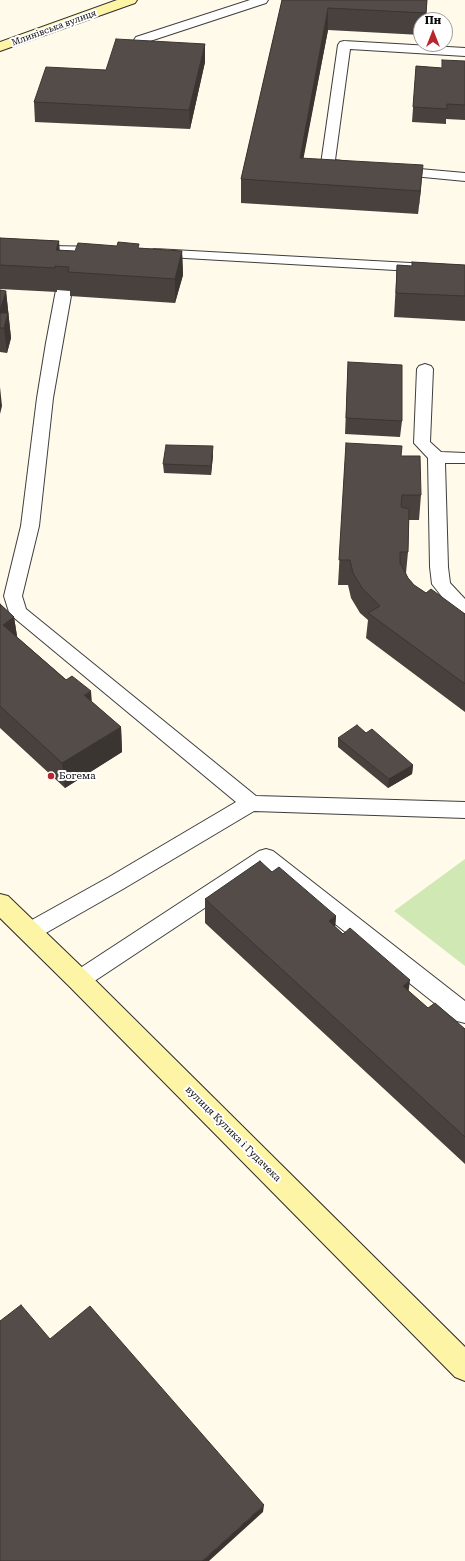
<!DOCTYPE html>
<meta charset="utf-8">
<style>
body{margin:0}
#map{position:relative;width:465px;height:1561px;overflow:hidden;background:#fffae9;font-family:"Roboto Serif",serif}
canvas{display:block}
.north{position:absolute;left:413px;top:12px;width:40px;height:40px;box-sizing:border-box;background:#fff;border:1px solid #9d9d9d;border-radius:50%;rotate:0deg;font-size:11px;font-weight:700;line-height:16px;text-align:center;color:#0b0b0b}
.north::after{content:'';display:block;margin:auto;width:14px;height:18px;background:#b9252d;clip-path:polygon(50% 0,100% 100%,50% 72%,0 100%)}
</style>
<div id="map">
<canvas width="465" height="1561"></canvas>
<div class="north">Пн</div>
</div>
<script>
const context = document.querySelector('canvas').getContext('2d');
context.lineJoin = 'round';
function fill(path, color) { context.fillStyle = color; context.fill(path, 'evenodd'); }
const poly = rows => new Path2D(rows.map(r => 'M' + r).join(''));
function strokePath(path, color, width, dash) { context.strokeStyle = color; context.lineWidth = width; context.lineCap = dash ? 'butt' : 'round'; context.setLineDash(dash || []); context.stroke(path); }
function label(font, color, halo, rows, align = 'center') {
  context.font = font + ' "Roboto Serif",serif'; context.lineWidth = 4; context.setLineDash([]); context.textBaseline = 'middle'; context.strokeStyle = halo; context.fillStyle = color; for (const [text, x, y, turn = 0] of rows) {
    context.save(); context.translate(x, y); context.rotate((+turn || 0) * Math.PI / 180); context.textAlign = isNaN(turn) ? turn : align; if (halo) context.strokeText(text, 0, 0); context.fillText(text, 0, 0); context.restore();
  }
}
const green = poly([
 [465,859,465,966,394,911]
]);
const lane = poly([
 [250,0,268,0,266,3,144,43,136,43,134,40,136,37,250,0],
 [344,41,465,48,465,56,350,49,335,160,356,163,358,166,356,169,351,170,328,168,323,167,321,164,338,45,340,42,344,41],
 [397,167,465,173,465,181,392,174,390,171,392,168,397,167],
 [0,245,102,247,107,248,109,251,107,254,102,255,0,253,0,245],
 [155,249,465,266,465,274,150,256,148,253,150,250,155,249],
 [64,285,69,287,72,290,53,398,39,526,22,596,26,609,256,796,465,802,465,818,254,811,123,889,37,938,29,941,21,938,18,932,21,926,109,877,236,802,12,616,9,612,4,596,21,526,37,398,46,343,56,290,59,287,64,285],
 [425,364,431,366,433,369,430,442,441,452,465,453,465,463,445,463,448,567,450,583,465,599,465,614,459,612,447,603,432,584,430,567,428,458,414,443,417,369,419,366,425,364],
 [266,849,273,851,465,1001,465,1023,457,1021,265,868,87,986,79,989,71,986,68,980,71,974,259,851,266,849]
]);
const secondary = poly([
 [117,0,137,0,135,3,0,51,0,42,117,0],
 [0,894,8,896,88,973,465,1347,465,1381,455,1377,70,987,0,918,0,894]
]);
const wall = poly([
 [282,0,427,0,426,20,421,20,421,35,328,30,303,158,421,189,418,214,241,203,241,179],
 [205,44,205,62,190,129,35,122,34,102,106,70],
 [465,61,465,120,446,119,446,124,412,122,416,66,442,68],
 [0,238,59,241,59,250,75,251,139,248,182,251,183,275,175,303,70,296,70,291,57,290,57,292,0,289],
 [397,265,411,266,465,265,465,321,394,317],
 [0,290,6,291,11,338,7,353,0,352],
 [348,362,402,421,400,437,345,434],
 [346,443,401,456,421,495,419,520,409,520,408,552,406,573,408,578,414,585,426,593,465,614,465,712,366,638,368,620,360,613,351,598,348,585,338,585],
 [213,455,211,475,164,473,163,464],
 [0,604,14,617,17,637,121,727,122,752,65,788,0,728],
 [366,733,413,765,412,774,388,788,338,747,338,738],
 [272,872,336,916,335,927,428,1008,465,1029,465,1164,205,923,205,899]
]);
const shadedWall = poly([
 [328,8,328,30,299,182,300,158],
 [205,44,205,62,190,129,189,110],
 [423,165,421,189,418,214,420,191],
 [59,241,61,265,56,250],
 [182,251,183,275,175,303,175,279],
 [6,291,11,338,7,353,4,328,0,322,0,310],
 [0,387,2,406,0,414],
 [213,446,213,455,211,475,211,466],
 [14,617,18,642,3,625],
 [91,691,93,716,84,695],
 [121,727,122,752,65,788,62,763],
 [413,765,412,774,388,788,389,779],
 [336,916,334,940,329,921],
 [410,980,407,1004,403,986],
 [264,1505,263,1512,209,1561,202,1561]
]);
const building = poly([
 [282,0,427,0,426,13,328,8,300,158,423,165,420,191,241,179,282,0],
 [116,39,205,44,189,110,34,102,46,67,106,70,116,39],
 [442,60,465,61,465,105,447,104,447,109,413,107,416,66,442,68,442,60],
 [0,238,59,241,56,250,75,251,78,243,117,246,118,242,139,244,138,248,182,251,175,279,68,272,69,267,55,266,55,268,0,265,0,238],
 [412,262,465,265,465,296,396,293,397,265,412,266,412,262],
 [0,290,6,291,0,310,0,290],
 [0,313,8,313,4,328,0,328,0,313],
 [348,362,402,365,402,421,346,418,348,362],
 [346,443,402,446,401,456,420,456,421,495,402,495,401,507,409,509,408,552,400,552,400,563,408,578,414,585,426,593,431,589,465,614,465,684,368,613,380,606,362,588,353,573,350,560,339,560,346,443],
 [166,445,213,446,211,466,163,464,166,445],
 [0,604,14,617,3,625,66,680,72,676,91,691,84,695,121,727,62,763,0,706,0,604],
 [357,725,366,733,372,729,413,765,389,779,338,738,357,725],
 [260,861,272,872,279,867,336,916,329,921,343,934,350,928,410,980,403,986,428,1008,435,1003,465,1029,465,1137,205,899,260,861],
 [21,1305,50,1339,90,1306,264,1505,202,1561,0,1561,0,1321,21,1305]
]);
const markers = [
 [51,776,4,"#b9252d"]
];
const farStreetnames = [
 ["Млинівська вулиця",54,28,-20]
];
const poiNames = [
 ["Богема",59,776]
];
const streetNames = [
 ["вулиця Кулика і Гудачека",233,1134,45]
];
fill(green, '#cfe8b4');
strokePath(lane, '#3e3e3e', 2);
strokePath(secondary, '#2d2d2d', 2);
fill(lane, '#fff');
fill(secondary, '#fef4a5');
fill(wall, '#48413e');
fill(shadedWall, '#3b3532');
fill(building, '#544c48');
strokePath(building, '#3b3532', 1);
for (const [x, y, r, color] of markers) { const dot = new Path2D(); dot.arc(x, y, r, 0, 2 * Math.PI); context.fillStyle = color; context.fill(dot); strokePath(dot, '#fff', 1.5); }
label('9px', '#0b0b0b', '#fff', farStreetnames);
label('10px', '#0b0b0b', '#fff', poiNames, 'left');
label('10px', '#0b0b0b', '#fff', streetNames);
</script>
